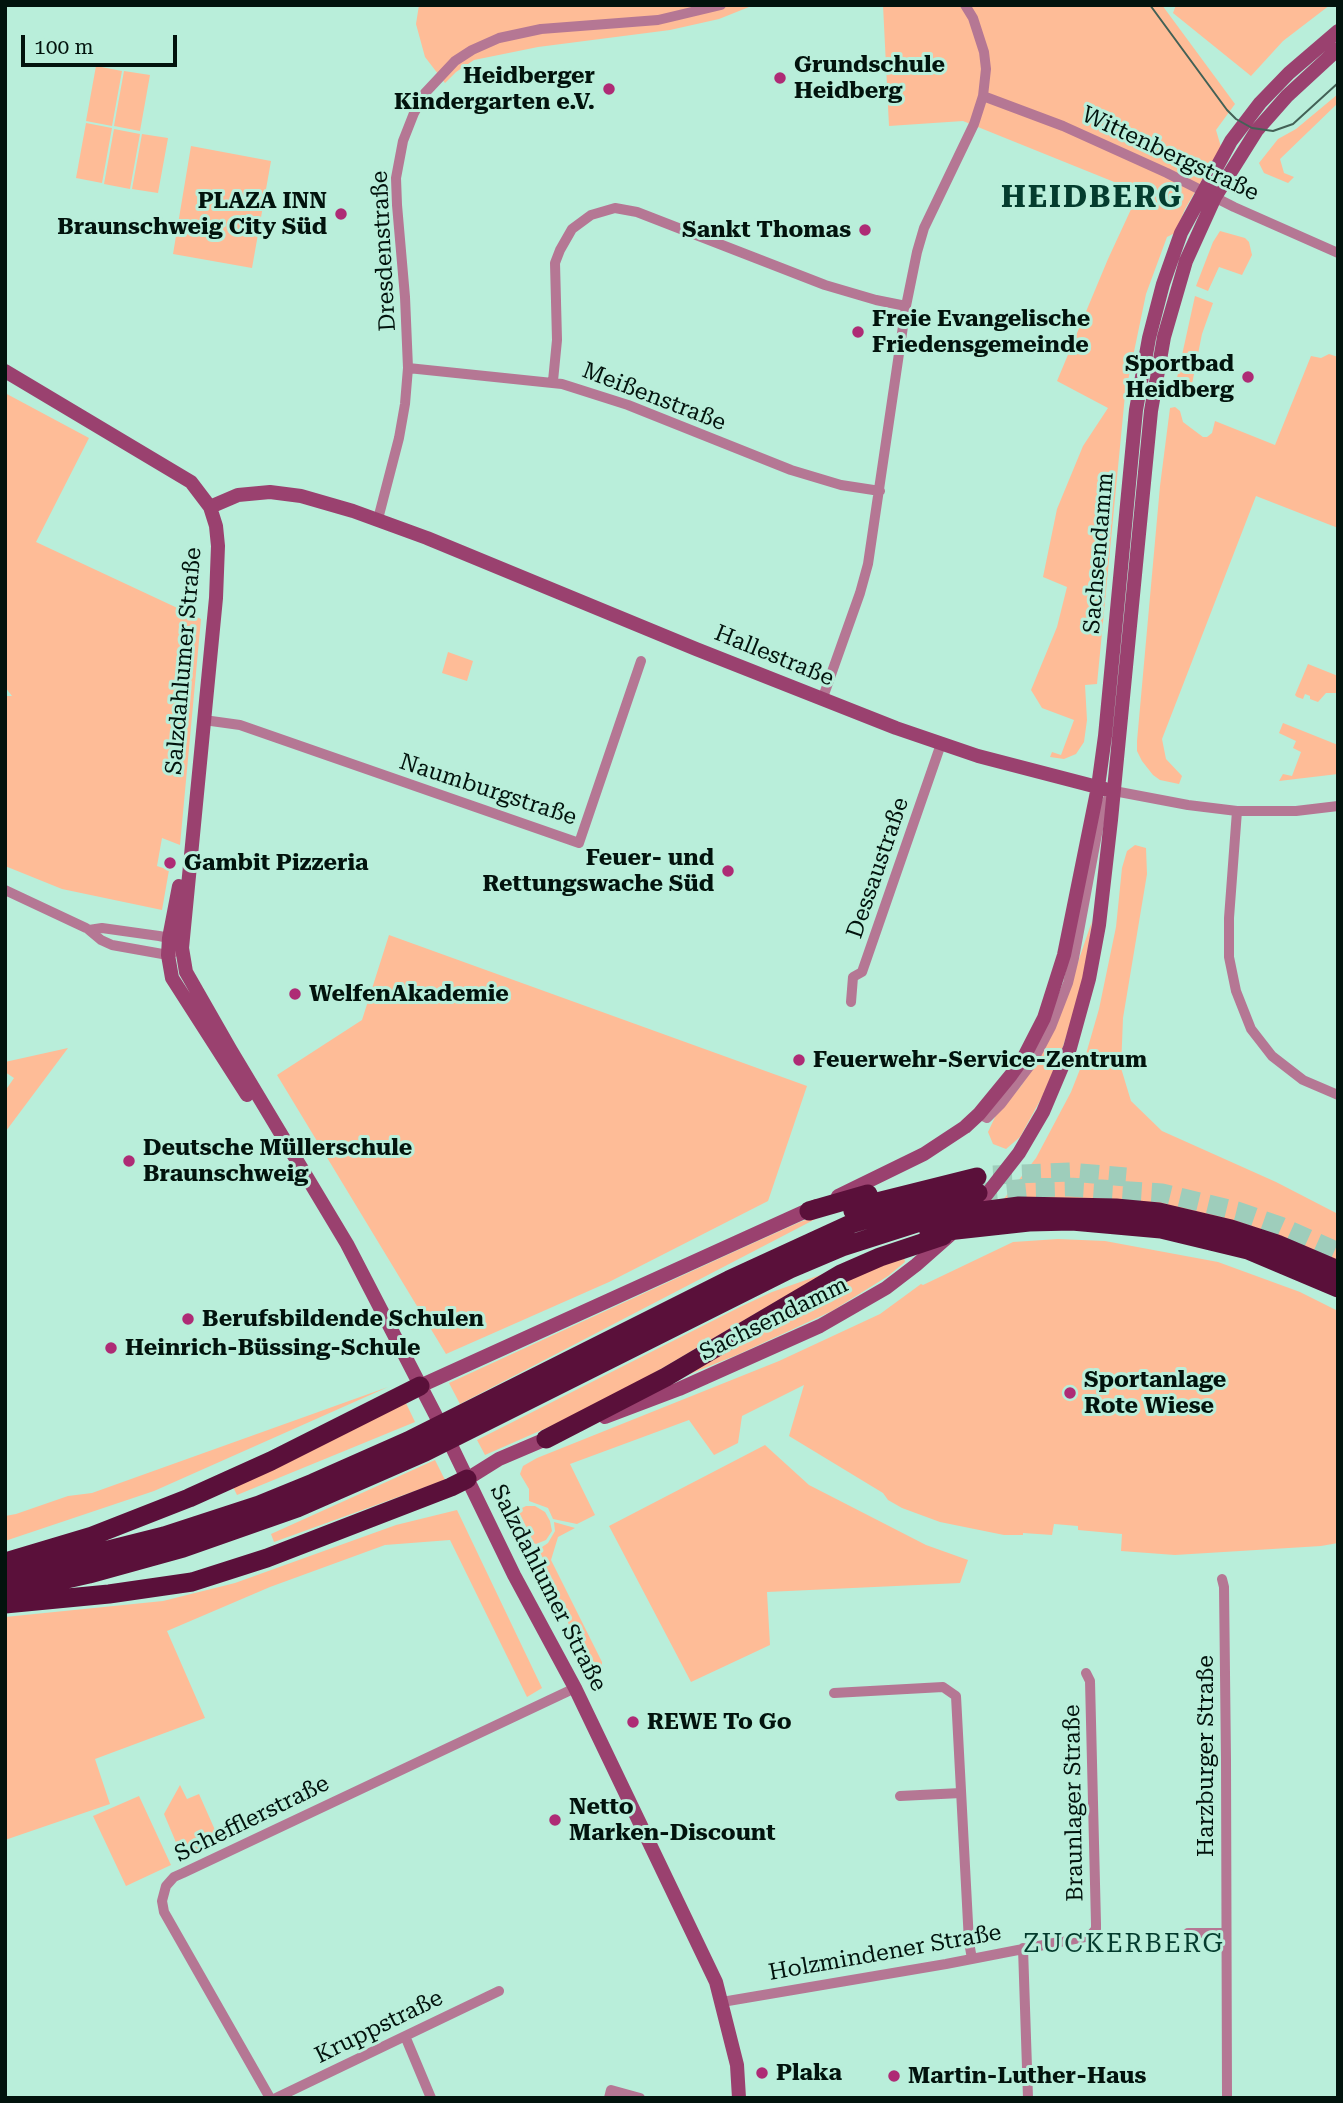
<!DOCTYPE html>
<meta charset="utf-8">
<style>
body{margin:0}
#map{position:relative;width:1343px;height:2103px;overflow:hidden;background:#b9eeda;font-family:"Roboto Serif",serif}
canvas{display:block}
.frame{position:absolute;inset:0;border:7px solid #02130d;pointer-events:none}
.scale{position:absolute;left:21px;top:35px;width:156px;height:32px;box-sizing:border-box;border:4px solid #02130d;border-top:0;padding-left:9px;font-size:21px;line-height:24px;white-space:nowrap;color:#02130d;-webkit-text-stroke:5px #b9eeda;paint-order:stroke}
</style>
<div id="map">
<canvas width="1343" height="2103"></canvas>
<div class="frame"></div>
<div class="scale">100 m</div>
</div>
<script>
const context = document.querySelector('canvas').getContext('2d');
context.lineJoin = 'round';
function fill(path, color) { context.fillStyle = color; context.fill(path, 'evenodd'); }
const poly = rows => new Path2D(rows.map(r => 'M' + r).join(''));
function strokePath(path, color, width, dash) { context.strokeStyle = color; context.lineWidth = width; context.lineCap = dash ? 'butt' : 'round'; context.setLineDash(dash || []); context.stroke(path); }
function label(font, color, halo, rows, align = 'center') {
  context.font = font + ' "Roboto Serif",serif'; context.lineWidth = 6; context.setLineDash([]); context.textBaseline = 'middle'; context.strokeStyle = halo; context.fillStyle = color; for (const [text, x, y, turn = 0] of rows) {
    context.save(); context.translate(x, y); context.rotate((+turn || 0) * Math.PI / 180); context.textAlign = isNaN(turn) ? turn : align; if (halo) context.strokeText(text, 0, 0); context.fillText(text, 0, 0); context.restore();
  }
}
const green = poly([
 [419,5,754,5,719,19,670,30,538,47,474,60,456,72,445,83,425,57,416,24],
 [883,5,1162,5,1235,104,1216,130,1221,147,1185,209,1175,233,1167,237,1146,294,1125,395,1097,684,1085,685,1087,720,1084,742,1076,754,1064,759,1050,757,1052,752,1061,755,1074,720,1042,708,1031,690,1057,627,1067,587,1043,577,1057,509,1083,446,1108,408,1057,381,1108,259,1139,192,963,121,889,126],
 [1176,5,1330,5,1283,41,1251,76,1173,13],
 [96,66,122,71,112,126,86,121],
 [124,71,150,75,140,131,114,126],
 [1338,94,1338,103,1280,159,1284,173,1294,177,1288,183,1264,173,1259,163,1278,139,1296,129],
 [86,123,112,128,102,183,76,178],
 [114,129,140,134,130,189,104,184],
 [142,134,168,138,158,193,132,189],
 [191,146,271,161,252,268,173,254],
 [1220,231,1245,238,1249,242,1252,255,1242,275,1219,267,1208,291,1196,286,1213,242],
 [1195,296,1213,303,1202,334,1189,399,1173,396],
 [1329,354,1338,357,1338,528,1256,496,1162,739,1166,759,1182,776,1179,784,1160,780,1153,775,1142,761,1137,751,1137,741,1160,486,1170,408,1175,407,1180,411,1183,422,1203,437,1207,437,1212,433,1215,421,1275,445,1311,356,1321,358],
 [5,393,89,438,36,542,201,619,180,845,162,838,157,866,169,870,162,910,62,889,5,866,5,696,12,696,5,687],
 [448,652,473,661,467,681,442,673],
 [1308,664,1338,676,1338,693,1326,693,1318,702,1310,699,1310,696,1305,694,1303,699,1297,697,1295,695],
 [1283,723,1338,745,1338,774,1279,781,1283,774,1292,776,1301,752,1293,748,1296,741,1279,733],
 [1135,845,1146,848,1147,874,1123,1018,1121,1068,1131,1101,1162,1131,1276,1182,1338,1214,1338,1262,1111,1199,1031,1198,1003,1200,1036,1158,1071,1092,1086,1054,1099,1009,1116,927,1122,868,1127,851],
 [1092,921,1086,965,1074,1013,1059,1058,1042,1097,1020,1137,1006,1149,993,1144,988,1132,996,1115,1021,1086,1043,1052,1062,1009],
 [389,935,807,1086,768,1201,609,1282,446,1354,277,1075,362,1020],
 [68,1048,6,1131,5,1130,5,1091,14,1078,5,1072,5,1062],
 [829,1212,460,1404,449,1383,738,1250,800,1222],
 [1058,1239,1105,1241,1218,1262,1300,1292,1338,1311,1338,1543,1321,1546,1175,1555,1121,1551,1122,1534,1078,1530,1078,1526,1054,1524,1052,1535,1023,1533,1023,1535,1004,1535,940,1522,902,1508,888,1500,883,1493,789,1436,804,1385,742,1416,738,1443,714,1455,689,1420,570,1464,595,1515,577,1524,553,1519,548,1508,529,1501,529,1489,520,1474,523,1466,537,1458,779,1361,880,1314,921,1284,923,1285,1013,1242],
 [904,1256,905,1262,888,1276,832,1311,737,1355,655,1388,849,1278],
 [823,1274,601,1404,485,1455,477,1440,740,1307,772,1292],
 [388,1387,154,1491,5,1541,5,1516,16,1514,68,1496,92,1493],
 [405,1401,415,1422,237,1495,233,1487],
 [765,1445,809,1485,926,1545,968,1560,960,1583,767,1592,770,1645,691,1682,609,1526],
 [435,1460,445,1480,274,1542,271,1534],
 [526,1506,535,1506,545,1512,550,1521,552,1531,546,1540,536,1544,534,1543,518,1510],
 [457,1510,542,1688,527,1697,450,1540,385,1545,270,1587,167,1631,205,1718,95,1759,110,1804,5,1840,5,1617,163,1601,235,1583,396,1525],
 [554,1522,575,1528,558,1537,551,1560,602,1662,602,1673,590,1678,539,1549,548,1543,555,1531],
 [180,1785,187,1799,199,1794,219,1839,219,1843,183,1859,164,1814],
 [139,1796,171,1865,126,1886,93,1816]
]);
const highwayTunnel = poly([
 [993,1175,1070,1172,1126,1177],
 [978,1193,1027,1188,1069,1187,1162,1193,1237,1211,1280,1226,1338,1252]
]);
const street = poly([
 [983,96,1063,126,1167,173,1234,207,1338,253],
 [408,368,562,384,628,405,791,470,841,485,880,491],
 [553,381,557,340,555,263,560,250,572,229,591,215,615,208,637,212,825,285,876,300,906,306],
 [378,519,399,438,405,404,408,368,405,297,397,205,396,178,403,141,414,113,425,93,455,61,472,50,499,38,541,29,658,20,721,5],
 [822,700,860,593,868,564,906,306,917,252,924,228,974,124,983,96,986,69,984,52,973,18,965,5],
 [204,720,240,725,579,843,641,661],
 [1237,811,1229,918,1229,957,1236,991,1251,1029,1272,1056,1303,1080,1338,1095],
 [5,890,86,928],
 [102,928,159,936,169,938,182,948,168,955,112,945,101,940,89,930,102,928],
 [851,1002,853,977,862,972,941,744],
 [979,1114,987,1118,1001,1104,1032,1063,1051,1027,1068,983,1074,958,1100,818,1108,799,1114,791,1188,805,1237,811,1296,811,1338,806],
 [1222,1579,1224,1587,1226,1760,1227,2098],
 [834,1693,943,1687,956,1696,969,1942,972,1959],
 [900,1796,961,1793],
 [1188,1933,1225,1933],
 [1023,1948,1028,2098],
 [722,2002,946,1964,1090,1936,1096,1929,1096,1924,1090,1681,1086,1673],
 [405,2036,431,2098],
 [270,2098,164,1912,162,1901,166,1886,174,1877,183,1873,575,1688],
 [276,2098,499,1991],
 [609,2098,611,2090,640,2098]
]);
const secondary = poly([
 [5,371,191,482,210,507,216,526,218,546,216,598,182,948,186,972,230,1049,347,1244,449,1441,514,1575,575,1688,716,1982,737,2065,739,2098],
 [210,507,238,495,270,492,301,496,353,511,427,538,696,649,896,728,978,756,1105,789],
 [179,886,169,938,168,955,172,978,247,1095],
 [838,1196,924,1154,965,1127,979,1114,1011,1075,1024,1057,1044,1018,1064,955,1098,787,1105,736,1136,410,1149,338,1163,284,1181,233,1231,141,1260,103,1289,73,1338,31],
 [976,1208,1019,1153,1043,1112,1070,1048,1089,979,1099,925,1111,820,1151,411,1164,337,1186,261,1215,197,1257,130,1287,96,1338,49],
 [420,1386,817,1206],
 [605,1417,679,1389,820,1326,886,1288,916,1265,950,1235],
 [467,1479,499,1459,553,1436]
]);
const highway = poly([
 [809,1211,868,1194],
 [853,1211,881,1201,977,1177],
 [929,1233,1029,1222,1072,1221,1161,1229,1248,1250,1338,1288],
 [546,1439,666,1377,841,1274,880,1257,943,1236],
 [5,1562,92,1536,189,1498,271,1461,420,1386],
 [5,1576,164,1536,259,1505,313,1483,408,1441,729,1280,851,1224,908,1207,978,1193],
 [5,1593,89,1574,183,1548,297,1508,425,1452,790,1269,842,1247,917,1223,959,1214,1019,1206,1116,1208,1159,1212,1231,1229,1277,1244,1338,1270],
 [5,1604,109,1594,192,1582,267,1558,451,1487,467,1479]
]);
const tram = poly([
 [1150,5,1227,110,1236,119,1252,128,1273,131,1293,124,1338,83]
]);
const markers = [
 [780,78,7,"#ae2b75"],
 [609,89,7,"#ae2b75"],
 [341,214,7,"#ae2b75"],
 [865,230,7,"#ae2b75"],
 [858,332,7,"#ae2b75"],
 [1248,377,7,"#ae2b75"],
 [170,863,7,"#ae2b75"],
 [728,871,7,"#ae2b75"],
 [295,994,7,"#ae2b75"],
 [799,1060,7,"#ae2b75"],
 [129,1161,7,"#ae2b75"],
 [188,1319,7,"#ae2b75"],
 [111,1348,7,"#ae2b75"],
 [1070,1393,7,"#ae2b75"],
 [633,1722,7,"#ae2b75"],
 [555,1820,7,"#ae2b75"],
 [762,2073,7,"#ae2b75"],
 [894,2076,7,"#ae2b75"]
];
const poiNames = [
 ["Grundschule",794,65],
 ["Heidberg",794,91],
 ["Heidberger",595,76,"right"],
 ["Kindergarten e.V.",595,102,"right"],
 ["PLAZA INN",327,201,"right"],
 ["Braunschweig City Süd",327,227,"right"],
 ["Sankt Thomas",851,230,"right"],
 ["Freie Evangelische",872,319],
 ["Friedensgemeinde",872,345],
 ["Sportbad",1234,364,"right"],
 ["Heidberg",1234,390,"right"],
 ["Feuer- und",714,858,"right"],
 ["Rettungswache Süd",714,884,"right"],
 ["Gambit Pizzeria",184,863],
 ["WelfenAkademie",309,994],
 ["Feuerwehr-Service-Zentrum",813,1060],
 ["Deutsche Müllerschule",143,1148],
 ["Braunschweig",143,1174],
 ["Berufsbildende Schulen",202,1319],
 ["Heinrich-Büssing-Schule",125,1348],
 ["Sportanlage",1084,1380],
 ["Rote Wiese",1084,1406],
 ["REWE To Go",647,1722],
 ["Netto",569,1807],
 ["Marken-Discount",569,1833],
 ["Plaka",776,2073],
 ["Martin-Luther-Haus",908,2076]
];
const streetNames = [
 ["Wittenbergstraße",1170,154,25],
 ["Dresdenstraße",384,251,-93],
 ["Meißenstraße",654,397,21],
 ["Sachsendamm",1099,553,-85],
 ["Hallestraße",774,656,22],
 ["Salzdahlumer Straße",184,661,-85],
 ["Naumburgstraße",488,790,18],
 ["Dessaustraße",878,868,-71],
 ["Sachsendamm",774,1319,-26],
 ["Salzdahlumer Straße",548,1588,63],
 ["Harzburger Straße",1206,1756,-90],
 ["Braunlager Straße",1074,1803,-91],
 ["Schefflerstraße",252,1819,-26],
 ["Holzmindener Straße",885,1953,-10],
 ["Kruppstraße",379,2027,-26]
];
const quarterNames = [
 ["ZUCKERBERG",1124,1944]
];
const districtNames = [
 ["HEIDBERG",1092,198]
];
fill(green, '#febc97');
strokePath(highwayTunnel, '#9ecdbb', 19, [19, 10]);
strokePath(street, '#b57794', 10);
strokePath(secondary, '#9a416f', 14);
strokePath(highway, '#5a103a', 19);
strokePath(tram, '#436156', 2);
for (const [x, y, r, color] of markers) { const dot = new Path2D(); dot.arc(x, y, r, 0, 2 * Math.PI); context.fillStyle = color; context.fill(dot); strokePath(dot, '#b9eeda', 2.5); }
label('bold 23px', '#02130d', '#b9eeda', poiNames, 'left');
label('23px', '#02130d', '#b9eeda', streetNames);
context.letterSpacing = '2px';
label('26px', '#043c2e', '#b9eeda', quarterNames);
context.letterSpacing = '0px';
context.letterSpacing = '2px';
label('bold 30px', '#043c2e', '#b9eeda', districtNames);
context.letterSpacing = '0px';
</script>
